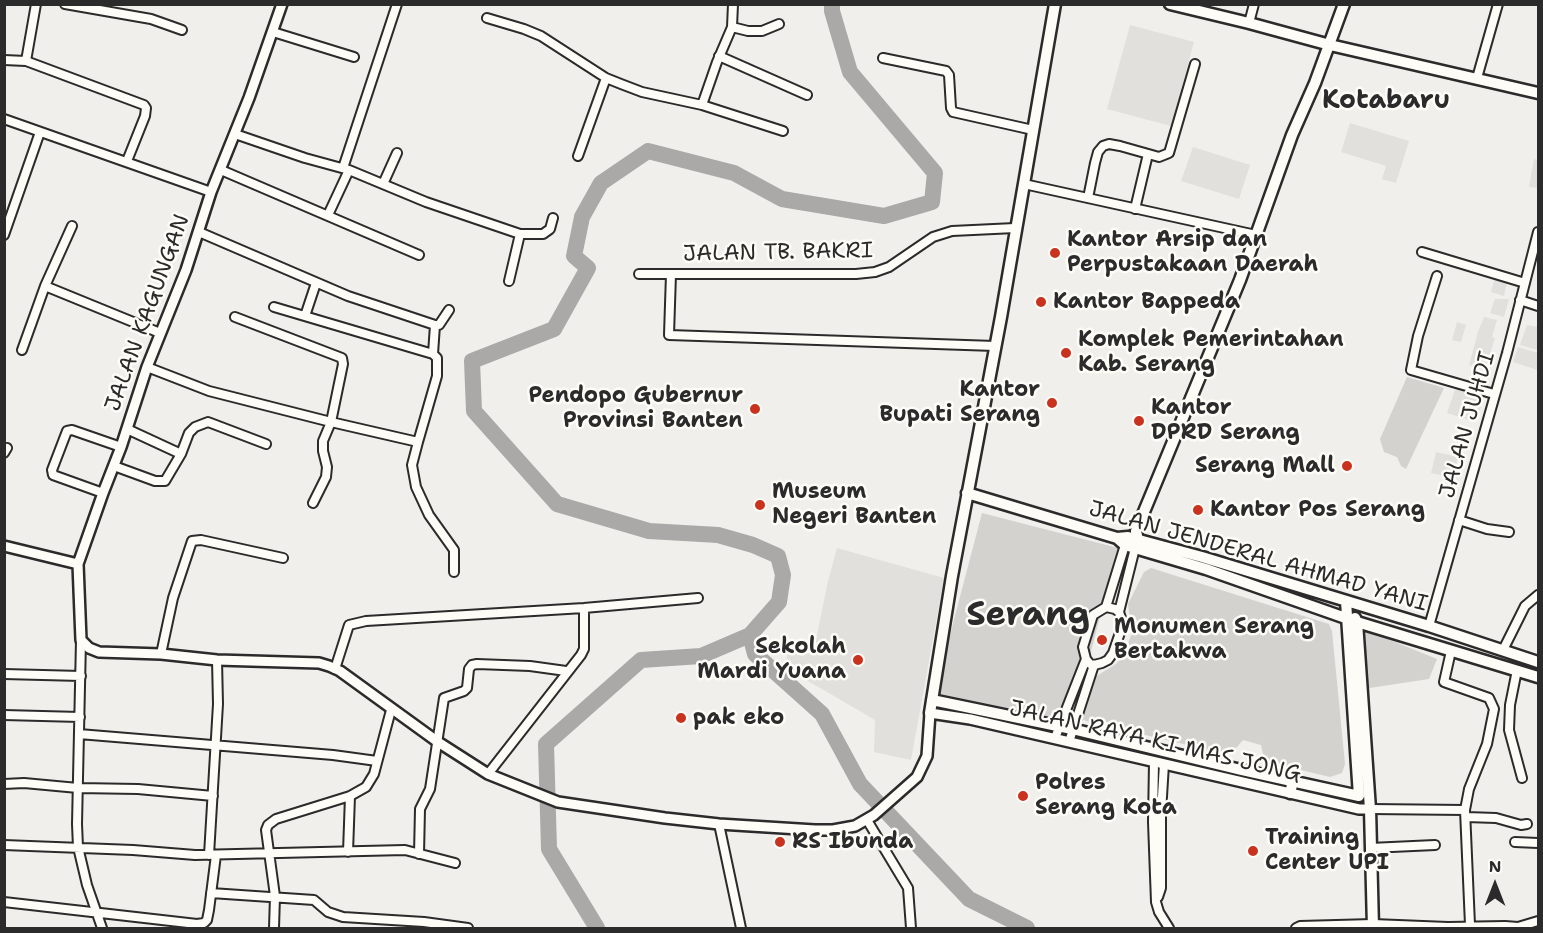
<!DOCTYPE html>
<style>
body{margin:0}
#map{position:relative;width:1543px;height:933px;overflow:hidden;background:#f0efeb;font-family:"Shantell Sans",sans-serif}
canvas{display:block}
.frame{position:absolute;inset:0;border:6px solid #2b2b2b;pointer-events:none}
.north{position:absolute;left:1465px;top:855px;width:60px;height:60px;-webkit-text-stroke:4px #fdfcf7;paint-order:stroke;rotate:0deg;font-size:16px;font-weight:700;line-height:24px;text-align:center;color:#2b2b2b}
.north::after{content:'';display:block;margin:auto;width:21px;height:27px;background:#2b2b2b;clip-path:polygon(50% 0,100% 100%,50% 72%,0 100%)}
</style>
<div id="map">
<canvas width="1543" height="933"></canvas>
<div class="frame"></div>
<div class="north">N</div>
</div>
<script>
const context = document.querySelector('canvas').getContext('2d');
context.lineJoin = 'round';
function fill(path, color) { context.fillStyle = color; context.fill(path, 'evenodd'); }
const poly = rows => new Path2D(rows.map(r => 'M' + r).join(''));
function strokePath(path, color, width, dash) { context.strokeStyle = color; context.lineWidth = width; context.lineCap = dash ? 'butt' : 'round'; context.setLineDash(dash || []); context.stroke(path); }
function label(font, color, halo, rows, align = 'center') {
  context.font = font + ' "Shantell Sans",sans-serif'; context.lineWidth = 5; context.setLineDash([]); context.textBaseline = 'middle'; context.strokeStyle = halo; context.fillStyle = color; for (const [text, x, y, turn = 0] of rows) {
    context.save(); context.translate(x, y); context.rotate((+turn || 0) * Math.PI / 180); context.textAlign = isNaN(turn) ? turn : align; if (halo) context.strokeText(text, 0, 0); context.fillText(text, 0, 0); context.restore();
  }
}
const built = poly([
 [1130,25,1194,42,1171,126,1107,109],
 [1350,123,1409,141,1396,183,1382,179,1386,166,1341,152],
 [1193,147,1250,165,1239,199,1181,181],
 [1534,159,1538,160,1538,188,1529,187],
 [1495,277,1507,282,1504,296,1491,292],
 [1495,299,1509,299,1504,317,1490,313],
 [1484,317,1497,320,1492,337,1495,338,1485,370,1469,365,1478,332],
 [1457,322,1466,325,1461,342,1452,340],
 [1527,325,1538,327,1538,350,1520,345],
 [1518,347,1538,353,1538,370,1513,362],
 [1456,387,1484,396,1476,422,1447,413],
 [1436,452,1458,457,1453,478,1431,473],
 [837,548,944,578,911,760,874,752,875,720,803,678,784,670,789,648,814,650,828,581]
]);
const green = poly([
 [1407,377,1444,388,1406,469,1401,466,1397,457,1384,452,1380,439],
 [982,513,1118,548,1067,743,931,707],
 [1151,568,1329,624,1332,631,1345,764,1342,773,1330,777,1272,763,1263,754,1261,745,1243,740,1237,747,1229,752,1217,752,1086,721,1082,719,1081,712,1095,677,1116,664,1124,654,1132,633,1128,604,1144,572],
 [1363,629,1437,659,1429,679,1363,689]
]);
const river = poly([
 [832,4,832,11,850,72,935,173,932,202,884,216,782,199,734,173,648,151,601,183,582,217,574,256,588,268,554,329,472,361,474,411,557,504,649,531,718,535,753,545,778,556,783,575,779,602,750,635,755,654,822,714,860,784,969,899,1027,928],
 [597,928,549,849,546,744,641,660,701,656,750,635]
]);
const minor = poly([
 [65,4,151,19,182,30],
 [487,18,524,29,541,36,606,78,621,84,642,92,702,105,783,131],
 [1249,23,1254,4],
 [732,27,748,31,762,31,779,24],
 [273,32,354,57],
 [719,56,807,95],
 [883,58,946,71,949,75,951,108,953,112,1033,130],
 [4,60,26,61,144,105,146,108,145,116,127,161],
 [26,61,36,4],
 [1477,78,1498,4],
 [702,105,717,62,732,27,733,4],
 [4,119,211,192],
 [235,134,305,158,349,170,426,202,520,234,543,234,550,229,553,218],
 [578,156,606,78],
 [343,168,397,4],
 [221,170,419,255],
 [383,184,397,153],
 [1024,184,1256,235],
 [1088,198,1095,163,1098,152,1103,146,1109,144,1120,146,1159,157,1169,153,1195,64],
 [1135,209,1148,154],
 [328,215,349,170],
 [199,232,348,296,435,325,439,325,449,310],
 [4,235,40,132],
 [1422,252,1525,283],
 [639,274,856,274,875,272,889,267,933,237,952,231,1015,228],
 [671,274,669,335,995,346],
 [1437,276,1418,336,1411,370,1494,394],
 [509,281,520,234],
 [45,286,160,333],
 [1520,300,1538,306],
 [274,307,433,354],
 [305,316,316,283],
 [235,317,342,358,343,364,331,422,323,441,323,451,327,467,326,477,313,503],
 [22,350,45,286,72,226],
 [147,367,209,391,331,422,418,442,412,465,416,487,429,515,454,550,454,572],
 [127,429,181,454],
 [418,442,437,376,437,358,433,354,435,325],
 [4,453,7,448],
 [114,466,155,481,165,481,181,454,189,433,195,427,208,422,266,444],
 [103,493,53,475,52,470,67,431,72,430,121,447],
 [1459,520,1487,529,1509,532],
 [1106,607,1125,545],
 [1119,612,1115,609,1106,607,1093,615,1083,647,1086,659,1090,664,1094,665,1102,663,1108,660,1113,653,1123,624,1119,612,1135,548],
 [1429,626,1507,353,1538,232],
 [81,640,77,824,78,847,87,885,102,928],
 [1503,650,1525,606,1538,595],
 [1451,651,1444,682,1489,698,1494,709,1487,744,1469,789,1465,810,1470,925],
 [161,654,173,598,192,541,201,540,283,558],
 [335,669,349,625,366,621,584,608,698,598],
 [1517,670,1510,705,1509,730,1522,778],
 [4,674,81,676],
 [4,715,80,717],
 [79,734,333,755,377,761],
 [1055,738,1086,659],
 [1069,742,1094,665],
 [1154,762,1153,822,1156,902,1159,912,1169,928],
 [488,774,581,655,584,649,584,608],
 [4,784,24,783,78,788,138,789,213,796],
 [1370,809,1465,810],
 [1466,817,1496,818,1521,825,1527,824],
 [867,820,908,888,911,928],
 [719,824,741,928],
 [1515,842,1538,843],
 [4,845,133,850,195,855,405,850,455,863],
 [1370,848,1435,845],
 [348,852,350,796],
 [419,854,420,809,430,789,444,698,464,691,467,688,469,669,472,665,477,664,530,666,566,671],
 [209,855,218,704,217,660],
 [211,893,314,900,328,912,343,917,424,922,468,928],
 [1158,897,1161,888,1161,813,1164,764],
 [4,902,197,924,204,923,207,920,209,910,216,855],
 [1518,927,1538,921],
 [274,928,275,896,266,830,268,825,276,819,350,796,366,787,374,774,391,710],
 [1296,928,1300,926,1373,924,1448,927,1505,926,1518,927,1518,928]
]);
const tertiary = poly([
 [282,4,249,98,211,192,186,270,147,367,121,447,103,493,78,564,81,640,89,648,99,652,161,654,217,660,319,663,329,666,340,671,438,742,488,774,558,802,665,818,719,824,815,830,833,830,855,826,874,815,917,777,927,756,930,713,970,719,1290,793,1359,809,1370,809],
 [4,546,78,564]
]);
const secondary = poly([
 [1170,4,1249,23,1330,45,1538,93],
 [967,493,1117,538,1128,537,1202,557,1429,626,1538,662],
 [1117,538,1125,545,1135,548,1206,569,1357,622,1538,677],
 [1135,548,1138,540,1136,531,1240,280,1292,135,1315,83,1344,4],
 [1355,618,1357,622,1370,809,1373,928],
 [932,700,1072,729,1241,770,1359,796,1346,601],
 [930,713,952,576,1001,317,1055,4],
 [1290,793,1293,781]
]);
const markers = [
 [1055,253,6,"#c8321e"],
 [1041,302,6,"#c8321e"],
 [1066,353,6,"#c8321e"],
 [1052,403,6,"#c8321e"],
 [755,409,6,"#c8321e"],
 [1139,421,6,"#c8321e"],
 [1347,466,6,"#c8321e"],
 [760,505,6,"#c8321e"],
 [1198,510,6,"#c8321e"],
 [1102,640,6,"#c8321e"],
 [858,660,6,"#c8321e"],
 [681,718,6,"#c8321e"],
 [1023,796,6,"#c8321e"],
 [780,842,6,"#c8321e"],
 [1253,851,6,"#c8321e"]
];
const poiNames = [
 ["Kantor Arsip dan",1067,240],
 ["Perpustakaan Daerah",1067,265],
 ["Kantor Bappeda",1053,302],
 ["Komplek Pemerintahan",1078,340],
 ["Kab. Serang",1078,365],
 ["Kantor",1040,390,"right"],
 ["Bupati Serang",1040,415,"right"],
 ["Pendopo Gubernur",743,396,"right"],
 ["Provinsi Banten",743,421,"right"],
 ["Kantor",1151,408],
 ["DPRD Serang",1151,433],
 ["Serang Mall",1335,466,"right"],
 ["Museum",772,492],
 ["Negeri Banten",772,517],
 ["Kantor Pos Serang",1210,510],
 ["Monumen Serang",1114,627],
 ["Bertakwa",1114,652],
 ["Sekolah",846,647,"right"],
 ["Mardi Yuana",846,672,"right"],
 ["pak eko",693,718],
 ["Polres",1035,783],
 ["Serang Kota",1035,808],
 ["Training",1265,838],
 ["Center UPI",1265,863],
 ["RS Ibunda",792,842]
];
const streetNames = [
 ["JALAN TB. BAKRI",778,253,-1],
 ["JALAN KAGUNGAN",148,313,-70],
 ["JALAN JUHDI",1468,425,-74],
 ["JALAN JENDERAL AHMAD YANI",1258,557,16],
 ["JALAN RAYA KI MAS JONG",1155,742,13]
];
const quarterNames = [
 ["Kotabaru",1386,101]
];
const townNames = [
 ["Serang",1028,616]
];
fill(built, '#e1e0dc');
fill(green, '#d3d2cf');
strokePath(river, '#aaa9a7', 16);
strokePath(minor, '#2b2b2b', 12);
strokePath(tertiary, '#2b2b2b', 14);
strokePath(secondary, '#2b2b2b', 15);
strokePath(minor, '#fdfcf7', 8);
strokePath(tertiary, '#fdfcf7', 9);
strokePath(secondary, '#fdfcf7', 10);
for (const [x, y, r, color] of markers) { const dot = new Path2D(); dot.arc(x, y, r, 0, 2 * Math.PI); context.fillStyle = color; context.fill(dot); strokePath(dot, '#fdfcf7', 2); }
label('bold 22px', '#2b2b2b', '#fdfcf7', poiNames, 'left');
label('22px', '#2b2b2b', '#fdfcf7', streetNames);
label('bold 26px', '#2b2b2b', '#fdfcf7', quarterNames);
label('bold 34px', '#2b2b2b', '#fdfcf7', townNames);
</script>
